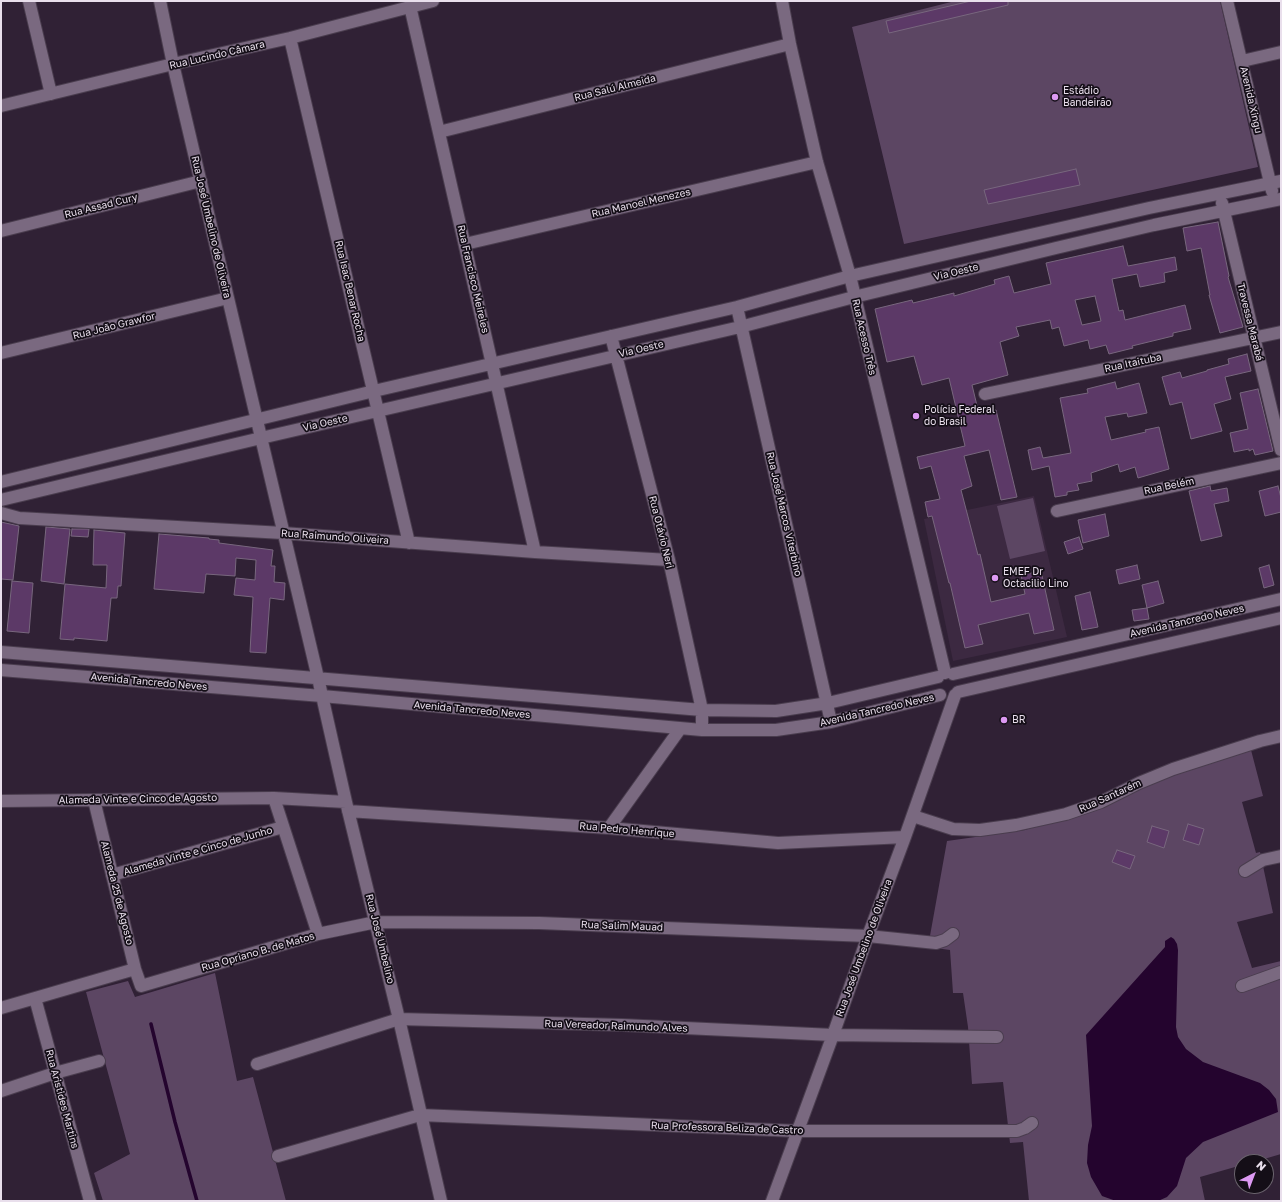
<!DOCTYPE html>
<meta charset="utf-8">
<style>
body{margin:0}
#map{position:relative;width:1282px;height:1202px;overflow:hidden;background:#302135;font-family:"Golos Text",sans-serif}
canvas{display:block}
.frame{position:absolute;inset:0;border:2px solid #e9dfec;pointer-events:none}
.north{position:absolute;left:1234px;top:1154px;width:40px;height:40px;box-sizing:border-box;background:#140e17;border:1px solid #69626c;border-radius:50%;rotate:42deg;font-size:11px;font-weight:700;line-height:16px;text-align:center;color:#e9dfec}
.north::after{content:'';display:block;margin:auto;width:14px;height:18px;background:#dd99f3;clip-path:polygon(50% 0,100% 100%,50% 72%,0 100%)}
</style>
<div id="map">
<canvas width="1282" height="1202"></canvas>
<div class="frame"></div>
<div class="north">N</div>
</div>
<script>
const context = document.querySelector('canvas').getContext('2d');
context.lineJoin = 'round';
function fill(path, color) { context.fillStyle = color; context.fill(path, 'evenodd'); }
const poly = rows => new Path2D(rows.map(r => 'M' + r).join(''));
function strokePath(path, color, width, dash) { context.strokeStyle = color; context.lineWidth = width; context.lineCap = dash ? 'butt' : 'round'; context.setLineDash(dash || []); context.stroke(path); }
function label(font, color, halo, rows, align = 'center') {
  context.font = font + ' "Golos Text",sans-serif'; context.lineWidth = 3.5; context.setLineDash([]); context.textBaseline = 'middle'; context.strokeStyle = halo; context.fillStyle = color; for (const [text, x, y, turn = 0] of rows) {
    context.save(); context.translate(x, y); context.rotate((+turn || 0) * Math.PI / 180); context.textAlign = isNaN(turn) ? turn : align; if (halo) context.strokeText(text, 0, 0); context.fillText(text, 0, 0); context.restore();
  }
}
const built = poly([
 [1034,496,1067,637,953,661,924,519]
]);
const green = poly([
 [955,1,1220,1,1258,167,904,244,852,27],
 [1033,498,1045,551,1010,559,997,506],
 [1251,750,1263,796,1242,802,1256,853,1260,852,1273,913,1237,922,1252,968,1281,961,1281,1154,1254,1162,1242,1162,1242,1165,1200,1177,1205,1201,1029,1201,1023,1142,1010,1143,1003,1082,972,1084,968,1027,963,993,953,993,950,950,928,947,947,841,1025,830,1092,807,1169,773],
 [215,973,237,1081,253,1077,286,1201,103,1201,94,1173,130,1154,86,992,128,981,135,997]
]);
const water = poly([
 [1171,937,1174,939,1177,944,1178,950,1176,1027,1178,1037,1186,1049,1203,1062,1260,1083,1269,1090,1276,1099,1278,1112,1203,1142,1186,1158,1177,1186,1167,1197,1158,1201,1116,1201,1102,1196,1091,1177,1087,1163,1088,1145,1092,1126,1086,1035,1165,947,1165,941]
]);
const stream = poly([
 [151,1024,175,1122,197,1201]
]);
const building = poly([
 [971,1,1008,1,1008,5,889,33,886,21,971,1],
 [1076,169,1080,185,988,204,984,190,1076,169],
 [1218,222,1229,276,1228,277,1243,327,1220,333,1209,295,1210,295,1201,248,1187,251,1183,228,1218,222],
 [1123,246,1128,266,1175,257,1177,270,1164,273,1165,282,1140,287,1137,274,1112,279,1119,311,1123,310,1125,320,1185,305,1191,329,1173,333,1173,336,1132,346,1133,348,1109,354,1106,345,1090,349,1088,340,1064,346,1059,327,1052,329,1050,320,1016,327,1019,336,1000,342,1008,375,972,385,979,414,996,410,1017,497,1001,500,989,450,964,456,972,486,961,490,978,555,980,554,991,602,1025,594,1021,575,1041,571,1054,630,1034,634,1029,613,978,625,983,644,965,648,950,583,949,583,932,516,928,517,925,502,940,499,931,466,920,469,917,457,965,446,949,378,922,385,914,356,887,362,875,309,912,300,913,303,954,293,954,296,995,284,994,280,1009,276,1014,293,1051,284,1046,263,1123,246],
 [1095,296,1101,321,1082,325,1075,300,1095,296],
 [1247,354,1251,371,1225,377,1231,399,1214,404,1222,431,1191,439,1182,402,1170,405,1162,377,1180,372,1182,378,1207,371,1207,370,1229,364,1228,359,1247,354],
 [1115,382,1117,389,1139,383,1147,413,1128,417,1127,413,1105,417,1111,440,1146,432,1145,430,1159,427,1169,469,1138,478,1135,467,1120,472,1118,464,1091,473,1092,481,1077,484,1079,490,1067,492,1067,495,1055,497,1049,466,1032,470,1028,450,1040,447,1043,458,1071,453,1060,398,1088,393,1087,389,1115,382],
 [1258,389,1273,451,1255,455,1253,449,1249,451,1249,449,1234,452,1230,433,1248,429,1240,393,1258,389],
 [1210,486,1211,491,1227,488,1229,501,1214,504,1222,536,1201,541,1189,491,1210,486],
 [1278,486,1281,498,1281,512,1265,516,1259,491,1278,486],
 [1105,514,1109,536,1083,543,1078,520,1105,514],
 [1,522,19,526,13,580,1,579,1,522],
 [46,527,70,529,64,584,41,581,46,527],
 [72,529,89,529,88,537,71,536,72,529],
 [94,530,125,533,121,586,118,586,117,598,111,598,107,641,74,638,74,640,60,639,65,584,106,588,107,565,93,565,94,530],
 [159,534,209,538,209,539,219,540,219,543,273,550,271,566,275,566,274,582,285,583,284,600,270,598,266,653,250,652,253,597,234,595,236,578,255,580,256,560,236,558,235,576,206,574,204,593,154,589,159,534],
 [1079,537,1083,549,1068,554,1064,542,1079,537],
 [1137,565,1140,579,1119,584,1116,570,1137,565],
 [1269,565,1274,585,1264,588,1259,568,1269,565],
 [12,581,33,583,29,633,7,631,12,581],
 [1158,581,1164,603,1147,608,1142,585,1158,581],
 [1090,592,1098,627,1082,630,1075,596,1090,592],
 [1147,608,1149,619,1134,621,1132,610,1147,608],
 [1188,824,1204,829,1199,845,1183,840,1188,824],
 [1152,826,1169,831,1164,848,1147,842,1152,826],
 [1117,850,1135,856,1130,869,1112,862,1117,850]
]);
const minor = poly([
 [29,1,51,94],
 [160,1,173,64,228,298,318,678,346,802,399,1019,441,1201],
 [782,1,790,44,817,162,850,276,945,673],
 [1227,1,1272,191],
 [410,6,535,552],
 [290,38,409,543],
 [1242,61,1281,52],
 [1,106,173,64,290,38,433,1],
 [439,132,790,44],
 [1222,203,1281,450],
 [1,231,201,181],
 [465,244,817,162],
 [737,307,831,722],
 [611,336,669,560,702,710,702,730],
 [1,353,228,298],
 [985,394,1281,332],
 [1,482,374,391,737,307,850,276,1149,208,1281,181],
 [1,500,261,438,740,327,854,297,1056,248,1154,225,1281,199],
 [1057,511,1281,463],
 [1,513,19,518,283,533,535,552,669,560],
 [1,652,702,710,776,711,828,703,938,677],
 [1,670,322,696,702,730,776,730,831,722,940,695],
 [953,674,1281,599],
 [958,692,1281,618],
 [274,798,318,934],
 [94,800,135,969,141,986,318,934,376,922,539,923,868,936,936,943,945,940,953,934],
 [1,801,274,798,346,802],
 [348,811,609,828,778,843,905,837],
 [913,816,953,829,980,830,1016,825,1066,814,1101,802,1139,783,1173,769,1260,741,1281,736],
 [609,828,680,729],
 [1245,871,1263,860,1281,856],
 [112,875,283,827],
 [1242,986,1281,972],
 [35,998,90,1201],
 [1,1008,135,969],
 [257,1064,399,1019,622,1025,833,1035,997,1037],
 [1,1091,55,1073,99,1061],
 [278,1156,420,1115,797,1131,1017,1131,1025,1128,1032,1123],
 [772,1201,833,1035,868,936,905,837,955,695]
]);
const markers = [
 [1055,97,4,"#dd99f3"],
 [916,416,4,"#dd99f3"],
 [995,578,4,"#dd99f3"],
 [1004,720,4,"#dd99f3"]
];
const streetNames = [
 ["Rua Lucindo Câmara",217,55,-13],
 ["Rua Salú Almeida",615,88,-14],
 ["Avenida Xingu",1251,100,77],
 ["Rua Manoel Menezes",641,203,-13],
 ["Rua Assad Cury",101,206,-14],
 ["Rua José Umbelino de Oliveira",211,227,77],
 ["Via Oeste",956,272,-14],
 ["Rua Francisco Meireles",473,279,77],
 ["Rua Isac Benar Rocha",350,291,77],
 ["Travessa Marabá",1250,322,76],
 ["Rua João Grawfor",114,326,-14],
 ["Rua Acesso Três",864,337,77],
 ["Via Oeste",641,349,-13],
 ["Rua Itaituba",1133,363,-12],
 ["Via Oeste",325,423,-13],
 ["Rua Belém",1169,486,-12],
 ["Rua José Marcos Viterbino",784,514,77],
 ["Rua Otávio Neri",661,532,76],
 ["Rua Raimundo Oliveira",335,537,4],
 ["Avenida Tancredo Neves",1187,621,-13],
 ["Avenida Tancredo Neves",149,682,5],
 ["Avenida Tancredo Neves",472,710,5],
 ["Avenida Tancredo Neves",877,710,-13],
 ["Rua Santarém",1110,796,-24],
 ["Alameda Vinte e Cinco de Agosto",138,799,-1],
 ["Rua Pedro Henrique",627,830,5],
 ["Alameda Vinte e Cinco de Junho",198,851,-16],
 ["Alameda 25 de Agosto",117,893,76],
 ["Rua Salim Mauad",622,926,2],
 ["Rua José Umbelino",380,939,76],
 ["Rua José Umbelino de Oliveira",864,948,-70],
 ["Rua Opriano B. de Matos",258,952,-16],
 ["Rua Vereador Raimundo Alves",616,1026,2],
 ["Rua Aristides Martins",62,1099,75],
 ["Rua Professora Beliza de Castro",727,1128,2]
];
const poiNames = [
 ["Estádio",1063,91],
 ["Bandeirão",1063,103],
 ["Polícia Federal",924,410],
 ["do Brasil",924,422],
 ["EMEF Dr",1003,572],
 ["Octacilio Lino",1003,584],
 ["BR",1012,720]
];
fill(built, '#3c2941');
fill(green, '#5c4663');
fill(water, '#24042e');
strokePath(stream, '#24042e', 3.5);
fill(building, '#5c3967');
strokePath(building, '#78677e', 1);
strokePath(minor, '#4a3d4e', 14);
strokePath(minor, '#7a6980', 12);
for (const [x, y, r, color] of markers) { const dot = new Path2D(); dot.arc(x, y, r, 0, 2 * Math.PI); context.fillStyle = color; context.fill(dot); strokePath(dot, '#140e17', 1.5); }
label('10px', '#e9dfec', '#140e17', streetNames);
label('10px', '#e9dfec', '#140e17', poiNames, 'left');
</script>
